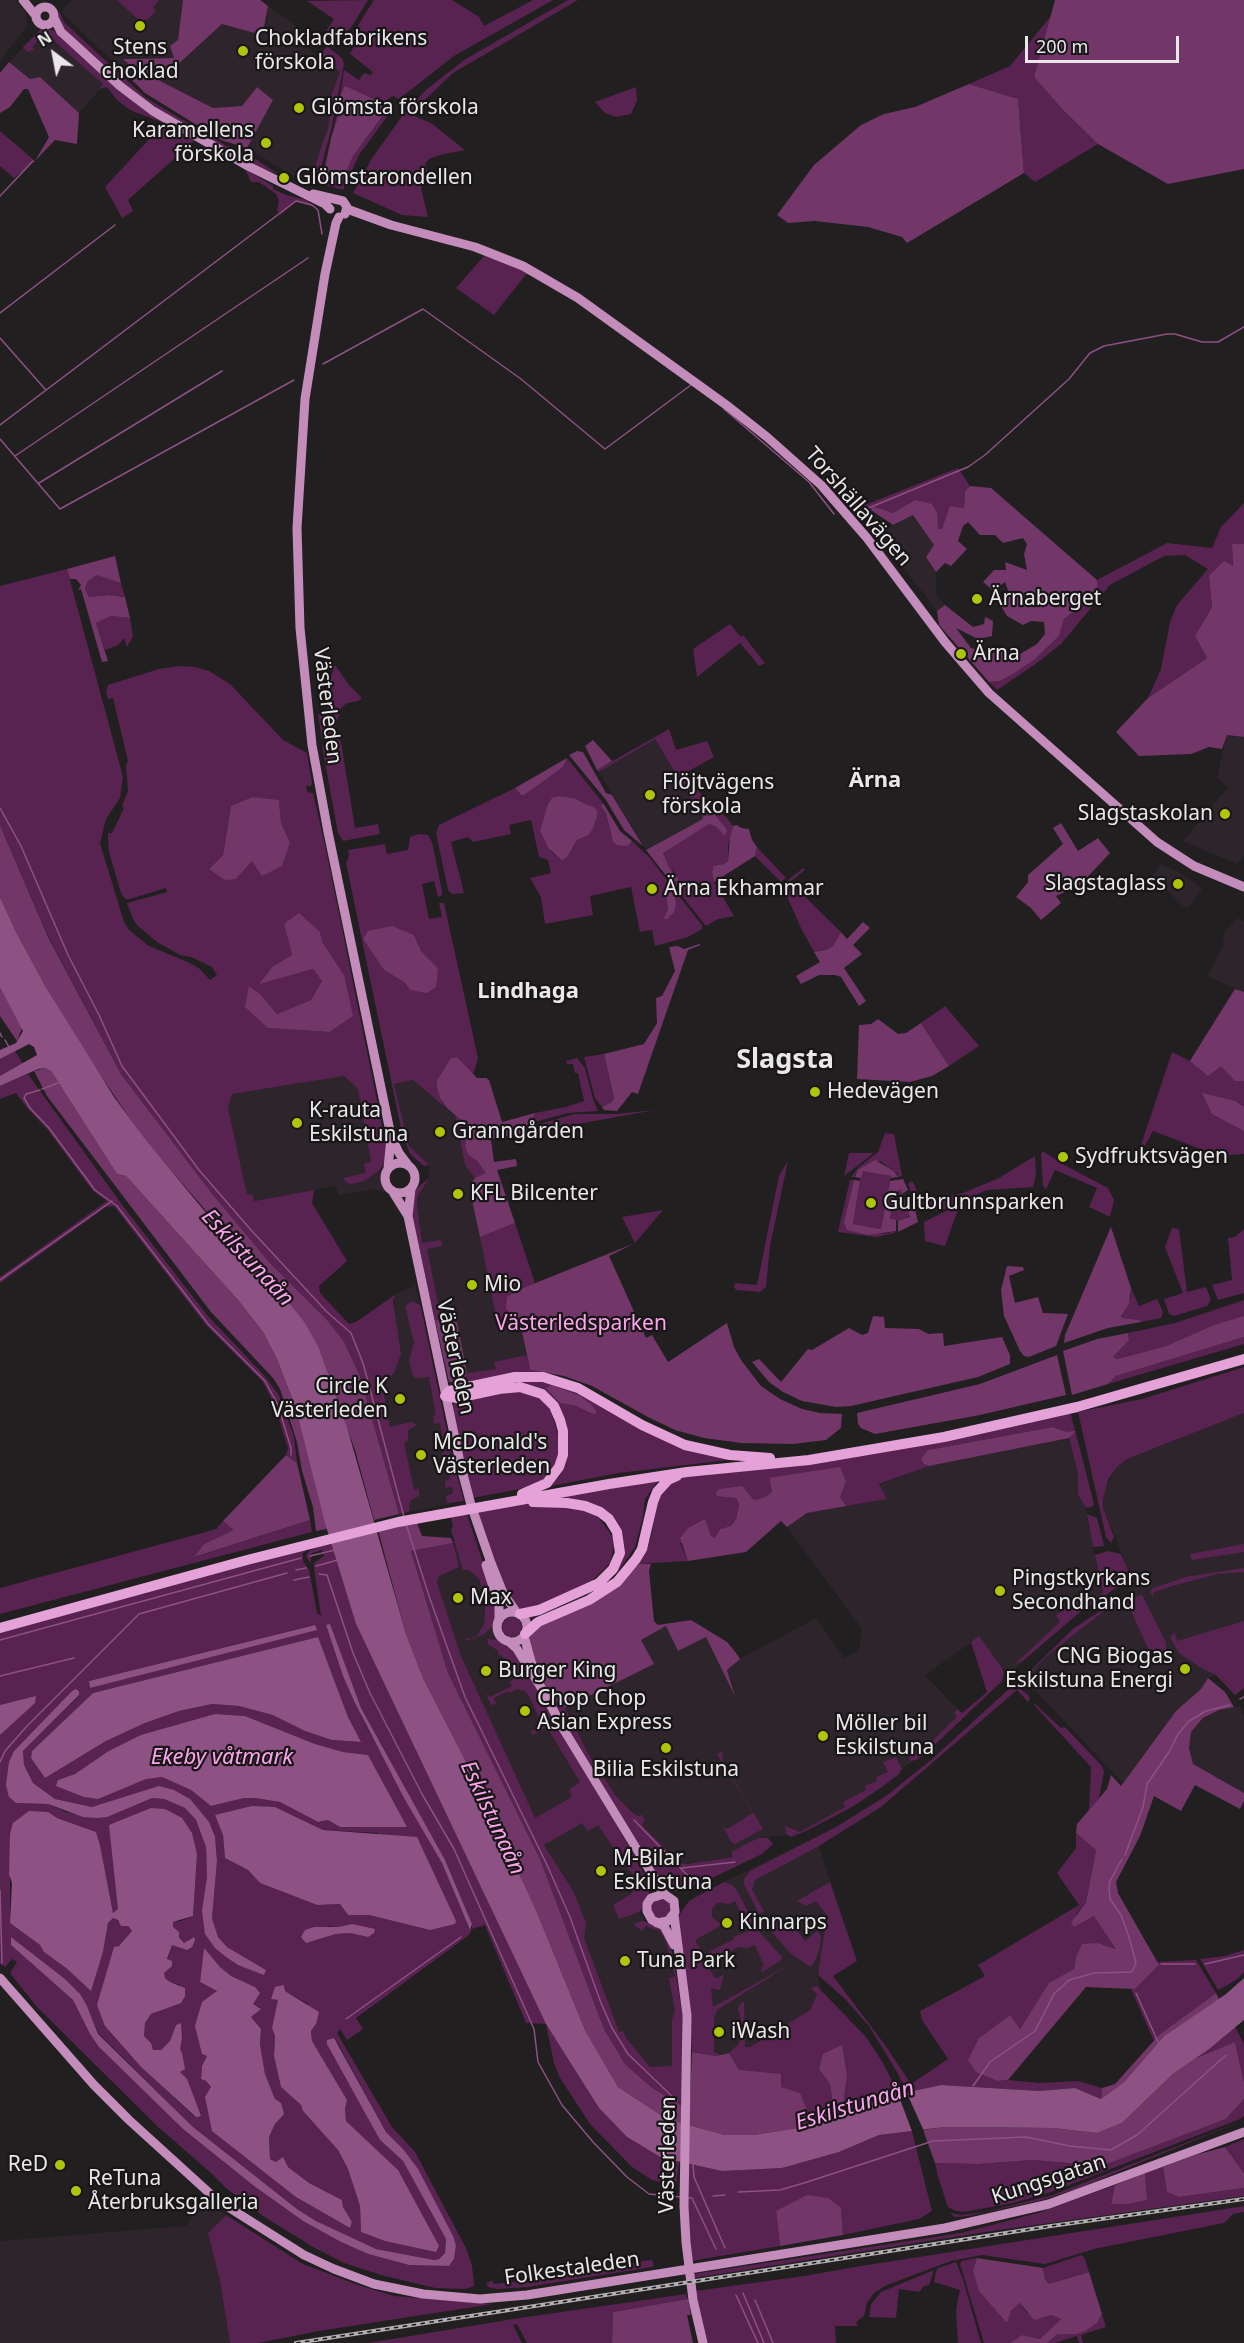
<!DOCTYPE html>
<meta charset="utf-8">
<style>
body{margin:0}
#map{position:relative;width:1244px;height:2343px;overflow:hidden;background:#211f20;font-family:"Noto Sans",sans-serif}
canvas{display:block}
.north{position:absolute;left:24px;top:24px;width:60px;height:60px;-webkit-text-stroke:4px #181617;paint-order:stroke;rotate:328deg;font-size:16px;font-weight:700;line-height:24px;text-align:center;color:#e9e7e9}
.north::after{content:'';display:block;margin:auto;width:21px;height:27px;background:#e9e7e9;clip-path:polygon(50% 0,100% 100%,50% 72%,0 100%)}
.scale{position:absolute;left:1025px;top:36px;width:154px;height:27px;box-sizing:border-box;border:3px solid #e9e7e9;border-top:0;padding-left:8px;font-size:18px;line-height:21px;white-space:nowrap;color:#e9e7e9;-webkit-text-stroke:4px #181617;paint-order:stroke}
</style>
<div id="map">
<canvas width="1244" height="2343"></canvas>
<div class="north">N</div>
<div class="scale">200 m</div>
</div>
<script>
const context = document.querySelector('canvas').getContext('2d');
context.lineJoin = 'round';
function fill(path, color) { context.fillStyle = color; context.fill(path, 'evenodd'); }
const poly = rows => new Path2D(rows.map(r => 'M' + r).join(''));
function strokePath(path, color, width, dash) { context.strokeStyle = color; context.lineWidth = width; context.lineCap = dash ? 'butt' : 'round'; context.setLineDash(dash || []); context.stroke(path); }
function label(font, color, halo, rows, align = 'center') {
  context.font = font + ' "Noto Sans",sans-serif'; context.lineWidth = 4.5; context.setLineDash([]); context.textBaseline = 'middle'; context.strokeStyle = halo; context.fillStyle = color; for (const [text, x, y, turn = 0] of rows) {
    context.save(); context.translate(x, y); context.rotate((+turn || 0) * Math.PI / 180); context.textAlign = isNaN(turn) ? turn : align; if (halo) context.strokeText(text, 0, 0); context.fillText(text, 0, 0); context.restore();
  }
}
const built = poly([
 [0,0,14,0,26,12,27,26,0,61],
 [72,0,183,0,178,40,174,58,134,57,123,59,135,70,129,77,61,12],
 [268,6,302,30,298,42,340,72,330,98,329,125,321,151,313,173,305,183,247,148,273,100,257,87,242,106,213,108,160,82,222,24,258,34,267,20],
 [41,29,52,30,108,80,79,113,40,77,31,79,9,62],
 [913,514,934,545,926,557,936,572,936,595,945,605,937,611,878,535],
 [1226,735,1244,737,1244,855,1237,864,1183,841,1228,787,1217,778],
 [655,739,703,819,646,850,599,772],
 [1162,864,1182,874,1202,889,1189,907,1184,907,1152,875],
 [1238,918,1244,922,1244,992,1207,976,1225,943,1222,940,1224,933],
 [343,1076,358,1088,371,1162,369,1178,380,1170,386,1193,374,1189,339,1195,335,1186,253,1201,246,1195,228,1108,231,1094],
 [413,1080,455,1115,465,1165,475,1178,470,1184,470,1191,487,1262,498,1326,520,1323,526,1355,495,1362,496,1369,467,1373,457,1323,435,1320,412,1214,417,1187,429,1178,429,1165,409,1146,394,1084],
 [415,1283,454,1465,464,1501,405,1513,376,1388,390,1378,398,1364,394,1297,399,1292,413,1287],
 [1244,1413,1244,1688,1235,1695,1216,1675,1208,1678,1201,1689,1176,1711,1123,1783,1029,1684,1035,1668,1072,1634,1103,1612,1128,1598,1131,1576,1103,1508,1104,1490,1116,1468,1127,1459],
 [1069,1438,1079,1473,1078,1495,1085,1507,1103,1595,1079,1610,1059,1626,1008,1676,979,1637,925,1675,965,1717,899,1772,838,1813,800,1832,789,1835,763,1837,731,1853,734,1857,688,1864,679,1863,642,1825,638,1816,616,1796,589,1755,565,1708,653,1664,641,1640,666,1626,706,1637,736,1692,727,1670,740,1659,816,1618,844,1658,859,1651,862,1629,787,1527,807,1513,824,1509,886,1499,879,1485,929,1466],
 [474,1537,496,1618,492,1629,494,1634,524,1664,547,1710,616,1824,646,1878,649,1893,639,1912,644,1921,659,1927,673,1956,683,2073,655,2078,618,2035,541,1844,417,1551],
 [1240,1706,1244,1716,1244,1793,1193,1764,1189,1748,1191,1732,1203,1719,1219,1710],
 [808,1841,819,1846,846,1931,817,1971,820,1988,810,2010,750,2047,716,2056,692,2052,681,1911,689,1901,700,1894],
 [203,2197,226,2215,208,2233,220,2281,230,2343,0,2343,0,2241,186,2226]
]);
const green = poly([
 [117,0,159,0,153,7,156,11,147,20,145,19,142,23],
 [368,0,350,29,338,37,332,38,324,34,334,19,307,1],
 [374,0,452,0,479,17,484,26,533,0,553,0,454,56,399,99,393,96,388,99,391,111,359,155,343,190,325,185,322,176,337,114,344,70,359,80,364,73,370,75,373,72,350,54,357,40,357,27],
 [387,110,353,156,340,183,324,180,331,138,339,113],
 [568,0,578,0,453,73,410,114,431,123,465,150,440,155,429,159,425,164,429,177,421,188,428,217,402,215,353,193,372,158,405,112,426,90,464,60],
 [59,11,64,22,146,98,225,145,246,153,278,174,264,169,232,152,164,113,124,85,67,32,61,24,58,16],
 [1051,16,1034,77,1062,109,1098,144,1035,182,1024,173,1018,99,969,84,1010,66],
 [41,29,52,30,59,34,140,106,194,141,128,200,133,211,122,218,105,187,164,123,130,110,117,100,107,87,99,89,103,84,51,38,43,38,38,40,32,47,35,50,27,52,23,47],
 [327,46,342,58,344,64,331,130,318,179,314,179,313,184,305,183,313,173,322,145,329,125,330,98,340,72,319,57],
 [636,87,637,101,631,114,616,117,605,113,595,102],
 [0,131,35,161,14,178,0,166],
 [245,169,273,186,273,189,286,195,306,200,317,208,297,201,280,215,277,210,279,201,276,194,259,182,251,182],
 [484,256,503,261,527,273,494,315,456,288],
 [958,468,970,486,965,491,964,508,942,529,937,529,937,513,915,500,893,513,874,506,871,510,865,512,860,507],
 [1244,503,1244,544,1232,544,1233,567,1209,576,1212,607,1195,636,1207,658,1148,698,1161,669,1170,622,1177,605,1208,569,1185,555,1164,556,1110,585,1061,644,1037,663,997,690,989,682,1000,681,1013,674,1034,660,1059,636,1064,619,1080,607,1098,586,1097,580,1167,543,1212,548,1221,527],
 [67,569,123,777,120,798,106,819,100,843,124,922,129,930,149,946,190,963,200,969,210,980,217,975,212,967,191,957,180,955,157,942,137,925,133,919,127,903,167,892,166,888,130,899,125,899,121,893,109,852,108,839,108,833,112,833,124,808,122,806,128,791,126,766,128,761,113,698,108,699,106,691,108,685,159,669,179,666,195,667,209,671,230,684,283,740,307,753,312,783,311,786,306,786,307,792,313,793,326,850,386,1145,386,1159,380,1170,364,1181,352,1184,347,1183,343,1178,366,1173,364,1164,371,1162,358,1089,344,1076,232,1094,228,1108,247,1195,253,1194,254,1201,314,1190,312,1203,347,1261,319,1286,320,1293,349,1324,356,1322,396,1294,393,1300,401,1354,394,1373,382,1385,390,1427,411,1422,417,1425,408,1430,408,1440,404,1443,414,1490,419,1488,419,1496,410,1501,409,1511,405,1513,399,1514,360,1376,343,1340,327,1320,269,1262,210,1191,121,1074,48,936,0,825,0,586],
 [252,797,279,801,281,823,290,842,253,860,236,879,209,869,223,855,231,806],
 [284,924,320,932,321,942,344,975,329,1032,268,1028,261,995,277,1014,311,1000,322,981,313,969,260,983,273,966,292,955],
 [97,574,121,583,125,597,108,595,89,597,85,589,88,581],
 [111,616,130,618,133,636,127,647,124,638,118,645,105,650,96,623],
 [730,624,741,637,743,635,765,663,759,666,740,643,697,677,693,649],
 [335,665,349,685,362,698,358,701,347,703,341,708,334,732,327,739,322,740,318,714,324,713,329,706,330,679],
 [669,729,676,750,707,741,714,757,687,772,695,788,728,819,733,826,728,846,728,861,724,864,713,866,712,873,714,882,734,916,718,919,706,926,671,882,677,881,675,873,669,867,663,853,699,829,709,824,717,827,714,815,702,817,655,739,599,772,597,770],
 [337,737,341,742,355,828,378,824,380,834,343,841,338,833,322,746,334,741],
 [567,758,603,803,601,806,606,813,613,842,628,846,632,841,650,858,671,886,665,891,668,909,665,913,676,903,674,890,702,925,702,929,688,937,655,946,652,930,640,932,631,887,590,896,593,915,545,924,541,897,530,878,551,873,548,860,539,857,531,820,509,825,511,834,473,842,468,837,451,842,464,893,452,894,448,890,436,833,439,825,515,788,520,795,563,767],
 [558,796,574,798,588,805,598,813,593,829,577,840,567,857,555,855,548,848,540,831,547,806],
 [419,834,428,835,432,842,442,891,442,895,438,897,434,881,422,884,429,919,442,917,439,903,444,903,478,1058,473,1075,457,1057,451,1058,437,1080,440,1098,446,1108,413,1080,394,1084,409,1146,429,1165,424,1166,410,1154,402,1133,346,863,349,856,348,850,385,844,387,854,408,850,410,837],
 [414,935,421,951,438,968,410,990,404,982,384,970,363,939],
 [757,847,786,878,781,882,755,856],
 [802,869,806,869,790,882,841,932,833,946,826,950,814,952,801,928,782,885],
 [1235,989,1244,992,1244,1154,1219,1156,1153,1131,1140,1155,1138,1154,1172,1052,1190,1061],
 [945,1006,979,1046,949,1066,921,1023],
 [15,1051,23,1064,0,1076,0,1059],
 [604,1054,614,1098,612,1102,602,1107,595,1098,584,1057],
 [577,1058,585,1068,593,1099,598,1111,568,1113,531,1123,535,1113,566,1107,584,1101,578,1073,575,1073,573,1064,567,1064,566,1061],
 [28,1074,123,1206,207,1315,263,1374,279,1395,294,1437,297,1463,286,1455,288,1448,275,1406,263,1382,206,1325,114,1206,106,1207,0,1283,0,1277,107,1201,93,1191,48,1130,28,1109,16,1093,0,1099,0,1086],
 [655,1110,534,1132,532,1126,575,1114,616,1114],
 [455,1115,468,1126,465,1148,487,1173,475,1178,465,1165],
 [885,1133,894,1134,902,1176,898,1177,897,1173,880,1161,855,1174,855,1177,851,1177,859,1167,878,1152],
 [1043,1151,1064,1165,1108,1188,1114,1200,1110,1217,1089,1207,1097,1188,1055,1170,1046,1189,1043,1186,1041,1154],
 [849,1153,874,1153,844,1176],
 [1035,1156,1036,1175,1033,1187,987,1190,940,1211,921,1208,917,1206,908,1184,912,1181,914,1184,921,1202,963,1193,999,1178],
 [788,1161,770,1246,766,1287,760,1292,736,1290,734,1287,735,1283,757,1285,779,1176],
 [862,1170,891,1176,881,1229,853,1224],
 [429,1178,417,1197,417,1207,422,1243,441,1240,442,1246,427,1249,441,1318,457,1322,435,1320,412,1214,414,1191],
 [850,1180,854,1180,844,1222,883,1234,896,1231,894,1233,877,1237,838,1232],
 [901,1189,910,1216,901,1221,890,1220,896,1192],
 [960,1204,945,1246,925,1241,924,1222],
 [663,1210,635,1243,622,1217],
 [515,1223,535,1283,518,1290,506,1308,509,1313,519,1318,520,1323,498,1326,480,1237],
 [1172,1228,1179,1229,1187,1292,1206,1287,1211,1300,1207,1306,1174,1316,1169,1314,1164,1299,1183,1293,1165,1247],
 [1244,1229,1244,1293,1218,1300,1212,1285,1232,1280,1228,1238,1235,1237],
 [1131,1288,1139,1306,1157,1299,1163,1312,1161,1318,1141,1322,1140,1320,1122,1318,1121,1313,1131,1298],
 [1244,1300,1244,1316,1239,1319,1214,1325,1166,1346,1116,1359,1113,1357,1123,1346,1129,1336,1128,1333,1175,1323],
 [412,1301,420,1305,421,1308,451,1450,448,1456,441,1454,445,1451,440,1423,434,1424,433,1416,436,1415,429,1377,418,1378,414,1377,412,1373,409,1360,414,1343,405,1306],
 [1244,1337,1244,1344,1108,1384,1116,1376],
 [526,1355,530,1370,547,1373,463,1383,467,1373,496,1369,494,1362],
 [1244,1367,1244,1413,1127,1459,1116,1468,1108,1480,1103,1499,1103,1508,1114,1537,1111,1543,1106,1537,1078,1412,1142,1399],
 [525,1380,558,1384,576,1391,642,1430,745,1458,619,1473,551,1486,560,1475,566,1459,565,1431,542,1390,453,1392],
 [511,1390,539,1397,551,1410,558,1435,558,1459,549,1476,530,1487,472,1498,452,1409,454,1404,456,1402],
 [1070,1411,1094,1504,1092,1507,1086,1508,1078,1495,1078,1473,1069,1438,1075,1432,1067,1432,1053,1427,928,1450,924,1464,929,1466,879,1484,887,1499,846,1506,840,1497,846,1482,769,1478,772,1492,765,1497,754,1500,746,1491,721,1497,733,1496,736,1498,739,1504,736,1518,731,1526,720,1529,715,1539,711,1536,680,1543,688,1561,639,1564,646,1552,652,1533,657,1500,667,1485,685,1477,806,1464,886,1452],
 [446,1462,454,1465,464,1501,447,1503,446,1496,453,1493,452,1487,445,1488,445,1481,450,1479,447,1464,443,1465],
 [658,1481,645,1499,643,1517,635,1547,620,1569,609,1580,585,1595,527,1620,526,1617,614,1571,618,1526,556,1497],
 [514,1504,549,1504,580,1509,598,1517,613,1537,614,1545,610,1563,592,1581,531,1609,521,1609,516,1607,506,1595,476,1511],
 [466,1511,496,1602,496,1618,492,1627,484,1634,467,1641,465,1637,469,1639,477,1636,484,1624,485,1614,485,1601,479,1579,469,1570,463,1570,451,1530,453,1526,450,1514],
 [1087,1514,1097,1518,1104,1546,1093,1547],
 [310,1520,312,1532,0,1614,0,1588,202,1533,216,1529,223,1521,235,1530,204,1544,195,1557],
 [331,1541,356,1624,546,2024,599,2108,627,2137,662,2158,679,2162,676,2186,652,2180,632,2167,590,2124,560,2078,554,2063,546,2024,526,2023,485,1925,472,1929,469,1935,356,2018,363,2029,347,2040,340,2029,337,2033,392,2127,415,2152,467,2250,472,2266,474,2286,465,2289,435,2288,381,2275,344,2263,313,2247,263,2216,226,2188,211,2173,157,2126,37,2007,10,1973,17,1962,12,1959,5,1967,0,1964,0,1735,36,1697,0,1705,0,1631,313,1545,303,1553,303,1561,309,1570,317,1613,321,1616,314,1568,314,1563,324,1556,322,1550,312,1553,310,1563,306,1556,309,1551],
 [314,1625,316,1630,90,1688,89,1681],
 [326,1625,330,1625,361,1708,445,1860,472,1924,472,1929,469,1928,442,1863,367,1728,343,1676],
 [318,1637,348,1717,360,1742,332,1740,305,1731,274,1715,239,1706,212,1704,179,1711,145,1723,106,1741,45,1778,31,1758,32,1751,93,1693],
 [76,1689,79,1691,79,1696,23,1751,24,1765,33,1783,55,1799,92,1807,174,1790,215,1838,217,1861,212,1918,218,1937,227,1947,266,1970,238,1965,215,1948,207,1877,206,1847,196,1820,185,1808,164,1799,152,1798,80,1815,66,1812,48,1804,16,1803,9,1797,14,1751,72,1691],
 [215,1714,245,1716,315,1744,343,1752,368,1755,406,1827,340,1827,328,1820,318,1822,280,1802,255,1798,244,1798,211,1806,191,1790,162,1777,58,1780,75,1774,107,1752],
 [275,1807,323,1830,378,1833,430,1930,369,1915,348,1915,340,1904,317,1905,260,1883,248,1870,225,1858,223,1835,215,1815],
 [47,1812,57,1818,96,1832,100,1845,113,1913,197,1854,193,1916,181,1921,173,1922,173,1927,184,1943,193,1937,187,1949,172,1944,164,1973,165,1978,170,1982,180,1985,168,2007,151,2014,145,2023,144,2036,151,2043,153,2050,161,2050,170,2041,176,2025,182,2039,179,2049,179,2072,195,2117,141,2067,105,2026,119,1946,132,1931,128,1926,113,1918,108,1923,103,1952,91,1991,66,1968,44,1952,40,1945,10,1923,10,1834],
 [352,1924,368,1937,350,1933,336,1934,314,1941,328,1926,338,1927],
 [11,1937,65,1979,87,2006,98,2033,193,2127,297,2209,316,2221,376,2249,434,2260,439,2259,445,2253,446,2239,403,2161,380,2140,366,2114,335,2038,386,2132,403,2149,456,2246,454,2259,449,2266,409,2265,368,2254,341,2242,303,2221,254,2186,183,2129,99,2047,90,2034,73,2000,11,1945],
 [204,1949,220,1967,231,1976,255,1987,253,2004,261,2008,251,2017,261,2029,260,2044,265,2074,275,2099,275,2124,269,2137,270,2159,288,2167,309,2183,342,2200,343,2207,352,2222,350,2228,296,2197,206,2081,201,2079,202,2066,207,2056,202,2003,217,1991,200,1982],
 [285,1986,285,1991,308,2004,316,2024,311,2031,312,2041,347,2100,345,2109,346,2121,398,2170,361,2232,360,2206,348,2169,338,2150,303,2111,301,2105,281,2087,274,2056,275,2036,272,2028,279,2000,272,1999],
 [453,1543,459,1567,439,1576,437,1582,439,1589,461,1656,535,1818,572,1797,569,1790,580,1782,547,1727,532,1735,531,1732,542,1724,529,1696,525,1691,517,1689,510,1693,508,1691,494,1698,496,1704,491,1705,486,1694,490,1697,512,1686,510,1682,514,1679,502,1655,499,1656,498,1651,488,1644,487,1639,500,1640,505,1644,524,1664,547,1710,616,1824,646,1878,649,1893,642,1909,639,1912,619,1919,613,1905,631,1894,640,1882,624,1864,598,1825,588,1831,582,1823,544,1845,573,1891,586,1923,584,1938,619,2032,623,2031,626,2038,650,2067,672,2066,672,2020,675,2011,669,1978,675,1976,666,1942,660,1931,646,1926,642,1931,633,1924,642,1921,650,1923,666,1934,673,1956,682,2012,682,2106,651,2087,625,2064,604,2029,540,1859,448,1673,411,1551],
 [1244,1544,1244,1552,1192,1560,1190,1554],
 [1108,1551,1121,1554,1131,1576,1128,1580,1080,1612,1023,1661,1015,1664,1060,1622,1056,1615,1078,1600,1088,1602,1103,1593,1095,1555],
 [1244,1568,1244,1572,1217,1574,1169,1587,1154,1592,1153,1596,1150,1592,1153,1588,1186,1577],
 [1125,1595,1128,1598,1124,1604,1119,1602,1103,1612,1053,1651,1035,1668,1029,1684,1027,1679,1029,1672,1074,1628],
 [1142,1595,1166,1643,1166,1650,1153,1660,1129,1606,1125,1605,1131,1598],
 '502 1627a10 10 0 1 1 20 0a10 10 0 1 1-20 0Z',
 [1244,1621,1244,1688,1235,1695,1216,1675,1203,1669,1179,1653,1170,1638,1174,1632,1177,1641],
 [979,1636,1002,1668,1004,1673,1002,1681,924,1755,916,1760,910,1761,909,1756,918,1748,922,1750,926,1747,957,1717,954,1713,957,1709,962,1713,987,1692,971,1642],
 [1018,1687,1028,1695,1030,1698,1028,1702,1017,1690,881,1807,819,1846,755,1880,752,1889,764,1912,759,1914,744,1884,744,1879,750,1871,836,1827,886,1796,931,1760,1009,1689,1017,1690],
 [550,1697,565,1708,589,1755,616,1796,631,1811,638,1816,642,1815,645,1819,642,1825,679,1863,688,1864,733,1857,731,1852,758,1838,768,1838,773,1844,762,1854,706,1881,679,1891,669,1891,664,1887],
 [1034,1703,1061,1728,1065,1727,1102,1766,1104,1772,1099,1798,1089,1811,1091,1767,1034,1705],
 [722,1751,723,1762,763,1829,735,1844,732,1843,723,1827,727,1829,753,1813,717,1754],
 [896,1757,902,1769,899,1774,882,1787,852,1807,806,1831,791,1837,786,1834,785,1826,800,1832,845,1807,843,1802,866,1790,865,1786,877,1781,876,1777,888,1772,883,1762],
 [1076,1833,1096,1850,1086,1902,1077,1913,1074,1927,1094,1916,1117,1949,1098,1943,1076,1957,1074,1969,1049,1984,1019,2030,1010,2015,979,2038,974,2049,998,2081,1008,2080,1039,2083,1078,2081,1102,2088,1101,2099,1075,2088,1039,2091,941,2085,907,2092,897,2072,869,2026,845,1999,818,1975,826,1921,829,1918,816,1901,806,1906,797,1901,830,1882,857,1961,833,1976,885,2045,911,2084,948,2059,922,2020,920,2011,985,1976,978,1965,1079,1905,1057,1873,1076,1848],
 [724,1882,732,1885,738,1892,753,1922,744,1925,742,1922,745,1920,735,1901,727,1905,725,1903,717,1903,712,1909,712,1917,722,1925,695,1940,703,1955,734,1939,733,1937,756,1928,782,1957,782,1960,762,1972,761,1968,764,1966,755,1945,748,1948,739,1947,709,1963,708,1966,714,1977,717,1978,724,1974,720,1990,711,1988,713,2007,789,1965,717,2010,714,2019,714,2052,720,2055,716,2056,692,2052,689,1999,678,1917,689,1901],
 '651 1909a10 10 0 1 1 20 0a10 10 0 1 1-20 0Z',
 [771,1918,782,1919,789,1928,792,1926,795,1928,805,1941,817,1931,821,1937,820,1947,816,1959,811,1967,791,1954,771,1931,765,1923,766,1920],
 [1244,1950,1244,1972,1236,1980,1218,1990,1200,1959,1225,1956],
 [1196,1960,1216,1993,1159,2035,1154,2041,1131,1989,1135,1989,1159,1965,1156,1962],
 [817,1986,866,2037,883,2063,899,2094,880,2098,842,2114,847,2075,841,2046,819,2069,830,2084,832,2097,828,2112,809,2116,781,2087,739,2070,729,2053,739,2044,741,2019,738,2009,740,2004,744,2001,745,2047,750,2047,810,2010,817,1994,811,1988],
 [1235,2027,1244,2044,1244,2082,1235,2042,1196,2058],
 [1244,2099,1244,2116,1240,2119,1051,2192,1013,2203,964,2212,956,2211,948,2207,938,2177,935,2163,978,2164,1033,2160,1102,2166,1226,2119],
 [1244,2120,1079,2188,1042,2200,968,2216,955,2217,950,2213,961,2215,985,2212,1053,2195],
 [912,2131,932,2211,919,2219,843,2235,841,2208,776,2211,780,2246,691,2261,688,2217,689,2164,722,2171,782,2168,839,2152,879,2135],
 [1244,2139,1244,2173,1225,2147],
 [1163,2167,1167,2192,1179,2197,1244,2188,1244,2196,992,2231,694,2278,693,2274,961,2233,1038,2213,1115,2185,1111,2203,1147,2200,1145,2173],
 [1244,2206,1244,2212,1233,2214,1224,2223,1094,2249,1045,2264,982,2255,951,2261,887,2285,874,2293,867,2303,864,2316,856,2322,858,2326,835,2326,836,2343,706,2343,695,2291,804,2276,855,2267],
 [226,2215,303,2264,358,2285,394,2296,493,2304,319,2331,258,2343,230,2343,220,2281,208,2233],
 [1081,2255,1084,2257,1089,2272,1049,2284,1045,2279,1043,2268],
 [977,2258,973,2270,1007,2323,1011,2311,1020,2303,1027,2313,1051,2315,1061,2319,1040,2339,1022,2335,1010,2343,984,2343,960,2264,962,2261],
 [650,2260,652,2260,654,2265,652,2267,527,2287,497,2289,488,2287,486,2284,492,2280,494,2284,547,2278],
 [956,2262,963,2279,981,2343,958,2343,956,2310,960,2290,934,2282,936,2272,938,2268],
 [934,2270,929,2285,924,2286,919,2292,899,2289,896,2318,869,2317,871,2304,881,2292],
 [686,2294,688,2299,613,2312,612,2343,527,2343,517,2324,513,2325,522,2343,368,2343,513,2319],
 [1102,2314,1106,2327,1081,2335,1083,2343,1079,2343,1077,2336,1055,2343,1047,2343,1058,2334,1077,2334,1097,2323]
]);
const forest = poly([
 [183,0,260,0,268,6,263,32,258,34,222,24,160,81,213,108,242,106,257,87,273,100,247,148,221,140,145,93,129,77,135,70,123,59,174,58,170,46,178,40],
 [1055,0,1244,0,1244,169,1168,184,1098,144,1062,109,1034,77],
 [9,62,30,79,40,77,79,113,77,144,55,140,35,161,49,137,28,89,24,89,10,107,0,113,0,73],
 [969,84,1018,99,1024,173,907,243,902,237,868,227,815,221,788,223,777,215,814,165,861,125,884,114,915,107],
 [345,86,378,101,387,110,353,156,341,183,323,180,331,138,339,113,339,98],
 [970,486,991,488,1097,580,1098,586,1080,607,1064,619,1059,636,1034,660,1013,674,1000,681,989,682,939,625,937,611,945,605,973,627,984,624,985,617,993,621,992,636,978,639,956,628,971,648,993,653,1002,647,1015,657,1037,644,1045,634,1044,622,1031,621,1023,625,1007,616,1001,606,1010,596,1005,582,994,591,983,582,994,570,1006,570,1005,562,1027,570,1024,554,1027,544,1023,538,1003,543,995,535,980,535,968,522,963,526,958,541,967,549,951,566,945,563,936,572,926,557,934,545,913,515,893,525,871,510,873,506,893,513,915,500,932,504,937,513,938,529,942,529,950,506,964,508,965,491],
 [1232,544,1244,544,1244,737,1227,735,1222,749,1209,747,1191,754,1139,756,1116,732,1148,698,1207,658,1195,636,1212,607,1209,576,1224,561,1233,566],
 [115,556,121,583,97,575,88,581,85,589,89,597,108,595,125,597,130,618,111,616,96,623,108,661,102,662,81,589,78,590,81,585,76,579,70,579,67,569],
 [593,740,612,761,597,770,585,746],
 [577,751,583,752,606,793,612,795,643,846,624,830,606,800,569,755],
 [567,758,563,767,524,795,521,795,515,788],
 [558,796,574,798,588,805,595,808,598,813,593,829,588,835,577,840,567,857,562,860,548,848,540,831,547,806,552,798],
 [252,797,279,800,281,823,290,842,282,866,262,876,252,861,236,879,225,880,209,869,223,855,231,806],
 [603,803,620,831,632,841,628,846,617,845,613,842,606,813,601,806],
 [714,814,725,827,727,831,724,836,717,827,709,824,663,853,669,867,678,879,677,881,671,882,646,850,703,819,702,817],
 [1061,823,1078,851,1098,838,1110,853,1080,885,1056,896,1061,903,1041,920,1031,908,1016,897,1028,882,1028,875,1063,844,1053,828],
 [0,825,48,937,121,1074,210,1191,269,1262,327,1320,343,1340,360,1376,399,1514,374,1520,355,1450,319,1348,285,1298,271,1286,144,1139,90,1060,47,989,16,932,0,897],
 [737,825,741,828,749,829,752,840,757,847,755,856,714,882,712,873,713,866,724,864,728,861,730,837,733,826],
 [671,886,674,890,676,903,674,912,667,919,664,919,668,909,665,891],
 [299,913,320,932,322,942,344,975,353,1016,329,1032,268,1028,245,1007,249,986,261,995,277,1014,311,1000,322,981,313,969,259,984,273,966,292,955,284,924],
 [863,922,870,928,853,945,862,954,844,968,866,1001,859,1006,841,977,835,975,819,975,801,984,796,976,820,962,814,952,826,950,833,946,841,932,847,939],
 [392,926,414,935,421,951,438,968,436,987,427,993,410,990,404,982,384,970,363,939,368,931],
 [699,944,701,945,688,950,638,1094,632,1092,617,1111,604,1110,602,1107,612,1102,614,1098,604,1054,644,1044,657,1023,656,998,662,996,675,971,669,947,678,946,684,949],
 [0,986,22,1028,17,1041,0,1016],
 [1235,989,1244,992,1244,1081,1235,1081,1221,1066,1208,1076,1190,1061],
 [878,1019,898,1034,906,1033,921,1023,949,1066,932,1076,910,1082,857,1079,859,1025,871,1024],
 [457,1057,477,1078,486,1078,489,1080,502,1122,535,1113,531,1123,534,1132,491,1139,494,1162,516,1159,517,1166,497,1170,515,1223,480,1237,470,1191,470,1184,475,1178,486,1173,477,1161,469,1155,465,1147,468,1126,447,1108,440,1098,437,1087,437,1080,451,1058],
 [45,1068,51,1071,117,1174,126,1176,238,1300,263,1332,277,1359,295,1406,327,1529,316,1531,313,1507,302,1471,297,1442,280,1389,273,1378,211,1312,47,1096,34,1071],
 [1202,1093,1235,1101,1244,1107,1244,1131,1212,1114],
 [875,1160,894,1171,898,1177,890,1178,891,1176,863,1171,861,1178,855,1177,858,1170],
 [903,1179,908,1190,902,1194,901,1189,896,1192,891,1214,890,1219,896,1220,896,1231,868,1235,847,1230,844,1222,854,1180,860,1181,853,1224,881,1229,890,1181],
 [915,1209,918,1222,898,1232,898,1221,910,1217,908,1211],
 [1111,1227,1131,1288,1129,1304,1121,1316,1122,1318,1140,1320,1141,1322,1108,1328,1064,1343,1065,1335],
 [635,1243,609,1256,646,1338,652,1335,668,1362,727,1323,734,1347,741,1360,761,1386,780,1399,802,1409,820,1413,842,1414,841,1428,826,1440,793,1444,741,1443,704,1438,675,1430,648,1417,592,1386,564,1376,530,1370,519,1318,509,1313,506,1308,507,1297,518,1290],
 [1007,1266,1023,1267,1024,1270,1009,1276,1015,1303,1038,1297,1043,1313,1068,1314,1056,1346,1029,1357,1024,1356,1020,1351,1004,1316,1001,1290],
 [873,1316,884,1317,885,1328,919,1329,928,1334,943,1333,944,1346,1002,1337,1010,1355,1010,1364,978,1377,851,1406,836,1407,802,1401,783,1392,769,1382,752,1362,759,1359,781,1382,808,1349,812,1350,849,1328,862,1335,868,1333],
 [1244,1316,1244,1337,1116,1376,1108,1384,1072,1395,1063,1351,1097,1339,1128,1333,1129,1340,1113,1357,1117,1359,1166,1346,1214,1325],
 [435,1320,457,1322,467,1373,463,1383,449,1382],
 [1057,1355,1066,1395,980,1415,875,1434,861,1428,858,1424,857,1413,980,1384],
 [552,1385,580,1396,592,1405,597,1413,593,1414,574,1405,560,1403,546,1388],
 [1053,1427,1067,1432,1076,1431,1069,1438,929,1466,924,1464,921,1459,928,1450],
 [286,1455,297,1463,310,1520,194,1557,204,1544,234,1530,223,1521],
 [840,1467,846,1482,840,1497,846,1506,807,1513,787,1527,781,1521,746,1552,688,1561,680,1538,688,1528,705,1519,711,1536,715,1538,720,1529,731,1526,736,1519,739,1504,736,1498,717,1496,716,1492,720,1489,742,1486,754,1500,765,1497,772,1492,769,1478],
 [417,1523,422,1536,451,1538,453,1543,411,1551,448,1673,540,1859,604,2029,625,2064,651,2087,682,2106,681,2123,667,2119,618,2087,585,2030,536,1910,479,1787,423,1678,406,1634,378,1530],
 [639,1564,651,1564,649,1571,654,1621,658,1625,691,1620,727,1642,736,1653,740,1659,727,1670,735,1696,706,1637,678,1651,666,1626,641,1640,654,1664,565,1708,550,1697,530,1656,529,1632,611,1591],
 [1208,1678,1225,1692,1234,1707,1219,1710,1203,1718,1191,1732,1189,1748,1193,1764,1244,1793,1244,1801,1240,1809,1195,1785,1181,1811,1154,1796,1140,1836,1116,1882,1118,1893,1159,1965,1135,1989,1086,1987,1008,2080,998,2081,976,2072,968,2060,979,2038,1010,2015,1020,2029,1049,1983,1074,1969,1076,1957,1082,1944,1098,1943,1116,1949,1094,1916,1074,1927,1071,1923,1086,1902,1096,1850,1076,1833,1077,1824,1107,1789,1111,1775,1121,1786,1176,1711,1201,1689],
 [1216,1993,1219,1999,1164,2036,1124,2082,1101,2099,1102,2088,1115,2084,1159,2035],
 [1235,2042,1244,2082,1244,2099,1226,2119,1102,2166,1033,2160,978,2164,935,2163,923,2130,945,2127,1053,2128,1097,2133,1122,2123,1173,2074,1196,2058],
 [842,2045,847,2075,842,2114,816,2125,754,2135,725,2135,689,2125,692,2052,716,2056,729,2053,739,2070,781,2074,781,2087,800,2093,809,2116,828,2112,832,2097,830,2084,819,2069,823,2054],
 [1225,2147,1244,2173,1244,2188,1179,2197,1167,2192,1163,2167,1195,2155],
 [1145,2173,1147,2200,1127,2204,1111,2204,1115,2185],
 [807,2195,828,2198,841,2208,843,2235,780,2246,776,2211],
 [977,2258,1043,2268,1045,2279,1049,2284,1089,2272,1102,2314,1097,2323,1085,2331,1077,2334,1058,2334,1047,2343,1010,2343,1022,2335,1040,2339,1061,2319,1051,2315,1034,2320,1020,2303,1011,2311,1007,2323,979,2291,973,2270],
 [688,2299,691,2315,687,2315,693,2343,612,2343,613,2312]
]);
const water = poly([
 [0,897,16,932,47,989,114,1097,145,1139,202,1208,271,1286,285,1298,305,1323,319,1348,347,1427,406,1634,423,1678,479,1787,536,1910,585,2030,618,2087,667,2119,725,2135,754,2135,816,2125,880,2098,941,2085,1039,2091,1075,2088,1101,2099,1124,2082,1164,2036,1226,1994,1244,1978,1244,2020,1209,2049,1173,2074,1122,2123,1097,2133,1053,2128,945,2127,879,2135,839,2152,782,2168,722,2171,662,2158,627,2137,599,2108,546,2024,356,1624,325,1523,295,1406,277,1359,263,1332,238,1300,126,1176,117,1174,51,1071,45,1068,38,1069,0,1086,0,1076,37,1055,34,1047,29,1044,0,1059,0,1050,16,1043,23,1031,0,987],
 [330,1624,361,1708,445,1860,472,1924,470,1930,442,1863,404,1798,355,1703,343,1676,326,1625],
 [315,1625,317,1630,90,1688,89,1681],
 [318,1637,348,1717,361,1742,332,1740,305,1731,273,1715,239,1706,212,1704,179,1711,145,1723,106,1741,45,1778,31,1758,32,1751,93,1693],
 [76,1689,79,1691,79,1695,23,1751,24,1765,33,1783,55,1799,92,1807,159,1786,174,1790,190,1799,209,1822,215,1837,217,1861,212,1918,218,1937,227,1947,266,1970,264,1975,238,1965,226,1957,215,1948,205,1934,202,1911,207,1877,206,1847,196,1820,185,1808,164,1799,152,1798,107,1817,97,1818,83,1817,48,1804,16,1803,9,1797,6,1785,9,1762,14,1751,72,1691],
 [36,1696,35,1703,0,1735,0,1705],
 [215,1714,245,1716,315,1744,343,1752,368,1755,407,1827,340,1827,328,1820,318,1822,280,1802,255,1798,244,1798,211,1806,191,1790,162,1777,146,1779,98,1799,84,1797,56,1786,58,1780,75,1774,107,1752,141,1735],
 [252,1806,275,1807,323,1830,417,1837,456,1921,455,1924,430,1930,369,1915,348,1915,340,1904,317,1905,260,1883,248,1870,225,1858,223,1835,215,1815],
 [151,1808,165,1809,182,1818,192,1833,197,1854,193,1916,173,1922,173,1927,179,1932,179,1937,184,1943,194,1937,195,1940,192,1947,187,1950,172,1945,167,1959,172,1961,172,1966,164,1973,165,1978,170,1982,185,1988,185,1996,181,2003,151,2014,145,2023,144,2036,151,2043,153,2050,161,2050,170,2041,176,2025,181,2023,182,2039,180,2049,182,2053,185,2069,180,2072,187,2079,201,2116,196,2117,141,2067,105,2026,97,2005,114,1947,119,1946,132,1931,128,1926,121,1926,118,1920,113,1918,108,1923,103,1952,91,1991,66,1968,44,1952,40,1945,10,1923,12,1883,9,1874,10,1834,13,1823,29,1811,48,1812,57,1818,96,1832,100,1845,113,1913,118,1909,109,1825],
 [352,1924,375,1929,374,1933,368,1937,350,1933,336,1934,306,1943,301,1937,305,1930,314,1927,338,1927],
 [11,1937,65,1979,80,1994,87,2006,98,2034,193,2127,297,2209,316,2221,376,2249,434,2260,439,2259,445,2253,446,2239,403,2161,380,2140,327,2044,327,2040,334,2038,386,2132,403,2149,418,2169,453,2236,456,2246,454,2259,449,2266,409,2265,368,2254,341,2242,303,2221,254,2186,183,2129,99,2047,90,2034,73,2000,11,1945],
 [204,1948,220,1967,231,1976,255,1987,260,1993,253,2004,261,2009,251,2017,261,2029,260,2044,265,2074,275,2099,281,2103,284,2114,275,2124,269,2137,270,2159,276,2162,283,2157,288,2167,309,2183,342,2200,343,2207,352,2222,350,2228,296,2197,212,2131,205,2097,211,2087,206,2081,201,2079,202,2066,207,2056,202,2054,195,2026,202,2002,217,1991,200,1982],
 [284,1985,285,1991,319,2012,316,2024,311,2031,312,2041,347,2100,345,2109,346,2121,398,2170,439,2246,436,2252,385,2241,361,2232,360,2206,348,2169,338,2150,303,2111,301,2105,281,2087,274,2056,275,2036,272,2028,278,2000,271,1999,275,1987]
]);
const pier = poly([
 [905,2089,923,2129,924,2133,913,2134,897,2091]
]);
const stream = poly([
 [0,196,33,161],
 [0,313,115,225],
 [0,338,45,389],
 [323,364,423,309,521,379,605,449,691,385],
 [724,409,809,482,834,514],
 [0,425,296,201,312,205,318,210,322,234],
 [0,439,60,509,294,380],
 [15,456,308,258],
 [39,483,222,371],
 [866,509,968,467,985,455,1069,379,1090,353,1104,346,1167,334,1175,334,1202,342,1218,342,1244,327],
 [0,808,21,846,68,955,99,1015,122,1066,199,1170,251,1230,327,1312,351,1333,363,1363,404,1517],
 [0,1033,2,1037],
 [5,1040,9,1047],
 [42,1089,58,1083],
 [40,1090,26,1094,24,1098,30,1108,49,1128,95,1190,117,1206,209,1325,265,1381,278,1405,291,1448,291,1455],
 [0,1280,112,1201],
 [406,1524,429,1596,465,1697,547,1865,570,1917,601,2003,612,2028,628,2054,677,2101],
 [310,1556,335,1550],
 [316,1566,338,1560],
 [296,1570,306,1568],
 [319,1574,327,1575,353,1653,370,1693,422,1794,454,1849,534,2029,538,2062,562,2105,593,2142,627,2177,649,2194,682,2197],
 [294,1580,309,1577],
 [0,1640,301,1558],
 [0,1676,74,1658],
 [1240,1699,1244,1697],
 [0,1762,5,1751,27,1726,139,1614,287,1573],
 [634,1820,691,1879],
 [1125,1855,1143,1807,1147,1784,1169,1752,1178,1734,1189,1721,1206,1711,1230,1705],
 [682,1868,735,1862],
 [0,1890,2,1963],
 [1161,1964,1195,1964],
 [1205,1964,1244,1955],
 [1136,1993,1159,2044],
 [346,2019,461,1937],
 [973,2086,990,2062,1035,2031,1054,1994,1069,1980,1094,1973,1132,1972,1136,1963,1129,1937,1121,1915,1110,1899,1109,1889,1110,1881,1122,1859],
 [693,2165,694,2177,725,2248],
 [738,2192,780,2190,804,2183,933,2141,1026,2137,1070,2146,1111,2150,1137,2135,1226,2055],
 [713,2196,725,2195],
 [689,2198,692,2198,716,2249],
 [743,2293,764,2343],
 [736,2295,758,2343],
 [755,2300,773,2343]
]);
const major = poly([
 [23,0,36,16],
 '36 16a9 9 0 1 1 18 0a9 9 0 1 1-18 0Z',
 [54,18,61,32,70,40,120,86,153,111,248,166,325,204,330,209],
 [313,194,343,201,347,207,345,214],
 [347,209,391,225,475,247,523,266,578,298,729,407,767,437,821,485,867,538,945,642,989,693,1157,842,1194,866,1244,887],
 [339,217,336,223,325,274,305,399,297,528,300,628,312,745,328,832,391,1136,399,1153,408,1165],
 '385 1178a15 15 0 1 1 30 0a15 15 0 1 1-30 0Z',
 [388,1168,391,1138],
 [411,1189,408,1216,461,1467,471,1505,491,1563,503,1593,517,1613],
 [393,1192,408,1216],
 [486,1565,499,1605,499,1620],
 '497 1627a15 15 0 1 1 30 0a15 15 0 1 1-30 0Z',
 [524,1636,532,1665],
 [508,1641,517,1649,539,1684,564,1730,664,1894],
 [674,1915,687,2015,684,2206,686,2242,693,2300,703,2343],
 [657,1923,668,1921,675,1912,674,1901,664,1894,651,1898,647,1904,647,1911,652,1920,664,1926,674,1945],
 [0,1978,94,2085,129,2120,217,2200,304,2255,334,2269,374,2284,423,2294,480,2299,527,2295,945,2228,1049,2204,1244,2132]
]);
const highway = poly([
 [522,1494,547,1483,559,1467,563,1455,563,1431,560,1420,554,1406,542,1394,520,1387,499,1389,457,1398,445,1396,449,1391,515,1377,543,1377,578,1388,642,1425,685,1445,730,1455,770,1458],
 [520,1614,539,1610,599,1583,613,1569,620,1553,617,1532,609,1519,600,1512,585,1506,567,1503,533,1502],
 [0,1628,247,1560,398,1522,609,1484,687,1472,809,1460,944,1437,1077,1407,1244,1359],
 [525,1634,538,1622,589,1600,617,1582,636,1559,642,1549,653,1502,657,1492,668,1480,677,1476]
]);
const rail = poly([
 [296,2343,1051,2226,1244,2199]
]);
const markers = [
 [140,26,6,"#aec60a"],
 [243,51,6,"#aec60a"],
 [299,108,6,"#aec60a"],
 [266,143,6,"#aec60a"],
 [284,178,6,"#aec60a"],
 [977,599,6,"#aec60a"],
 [961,654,6,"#aec60a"],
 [650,795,6,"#aec60a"],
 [1225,814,6,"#aec60a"],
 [1178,884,6,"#aec60a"],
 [652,889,6,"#aec60a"],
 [815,1092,6,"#aec60a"],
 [297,1123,6,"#aec60a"],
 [440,1132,6,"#aec60a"],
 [1063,1157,6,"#aec60a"],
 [458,1194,6,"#aec60a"],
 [871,1203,6,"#aec60a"],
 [472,1285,6,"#aec60a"],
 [400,1399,6,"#aec60a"],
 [421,1455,6,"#aec60a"],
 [1000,1591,6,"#aec60a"],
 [458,1598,6,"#aec60a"],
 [1185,1669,6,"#aec60a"],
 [486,1671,6,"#aec60a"],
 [525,1711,6,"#aec60a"],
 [823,1736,6,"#aec60a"],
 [666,1748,6,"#aec60a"],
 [601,1871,6,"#aec60a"],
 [727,1923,6,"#aec60a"],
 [625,1961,6,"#aec60a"],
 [719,2032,6,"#aec60a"],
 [60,2165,6,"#aec60a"],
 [76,2191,6,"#aec60a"]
];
const poiNames = [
 ["Chokladfabrikens",255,39],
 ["förskola",255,63],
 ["Stens",140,48,"center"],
 ["choklad",140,72,"center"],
 ["Glömsta förskola",311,108],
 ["Karamellens",254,131,"right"],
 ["förskola",254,155,"right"],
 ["Glömstarondellen",296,178],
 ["Ärnaberget",989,599],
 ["Ärna",973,654],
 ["Flöjtvägens",662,783],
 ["förskola",662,807],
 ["Slagstaskolan",1213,814,"right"],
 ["Slagstaglass",1166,884,"right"],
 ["Ärna Ekhammar",664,889],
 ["Hedevägen",827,1092],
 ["K-rauta",309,1111],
 ["Eskilstuna",309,1135],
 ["Granngården",452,1132],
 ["Sydfruktsvägen",1075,1157],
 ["KFL Bilcenter",470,1194],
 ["Gultbrunnsparken",883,1203],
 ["Mio",484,1285],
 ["Circle K",388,1387,"right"],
 ["Västerleden",388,1411,"right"],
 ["McDonald's",433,1443],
 ["Västerleden",433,1467],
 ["Pingstkyrkans",1012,1579],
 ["Secondhand",1012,1603],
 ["Max",470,1598],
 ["CNG Biogas",1173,1657,"right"],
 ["Eskilstuna Energi",1173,1681,"right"],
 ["Burger King",498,1671],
 ["Chop Chop",537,1699],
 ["Asian Express",537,1723],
 ["Möller bil",835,1724],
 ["Eskilstuna",835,1748],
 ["Bilia Eskilstuna",666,1770,"center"],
 ["M-Bilar",613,1859],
 ["Eskilstuna",613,1883],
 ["Kinnarps",739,1923],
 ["Tuna Park",637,1961],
 ["iWash",731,2032],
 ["ReD",48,2165,"right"],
 ["ReTuna",88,2179],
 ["Återbruksgalleria",88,2203]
];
const streetNames = [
 ["Torshällavägen",858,507,49],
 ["Västerleden",327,706,83],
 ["Västerleden",455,1357,78],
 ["Västerleden",668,2155,-89],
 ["Kungsgatan",1049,2180,-18],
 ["Folkestaleden",572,2269,-8]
];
const parkNames = [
 ["Västerledsparken",581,1324]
];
const neighbourhoodNames = [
 ["Ärna",875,781],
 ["Lindhaga",528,992]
];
const waterNames = [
 ["Eskilstunaån",247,1258,47],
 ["Ekeby våtmark",222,1758],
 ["Eskilstunaån",492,1818,65],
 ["Eskilstunaån",855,2106,-17]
];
const districtNames = [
 ["Slagsta",785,1060]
];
fill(built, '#2d252b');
fill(green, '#582350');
fill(forest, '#723768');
fill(water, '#8e5183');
fill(pier, '#211f20');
strokePath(stream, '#8e5183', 1.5);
strokePath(major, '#c48cba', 9);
strokePath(highway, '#e5a2d8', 10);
strokePath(rail, '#b0aeb0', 4);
strokePath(rail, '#181617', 1.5, [4.5]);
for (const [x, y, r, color] of markers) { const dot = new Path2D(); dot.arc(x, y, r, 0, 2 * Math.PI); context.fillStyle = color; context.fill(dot); strokePath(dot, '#181617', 2); }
label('21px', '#e9e7e9', '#181617', poiNames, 'left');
label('21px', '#e9e7e9', '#181617', streetNames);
label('21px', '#fca5ec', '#181617', parkNames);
label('bold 22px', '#e9e7e9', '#181617', neighbourhoodNames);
label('italic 22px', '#fba4ec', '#181617', waterNames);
label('bold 27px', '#e9e7e9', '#181617', districtNames);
</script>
